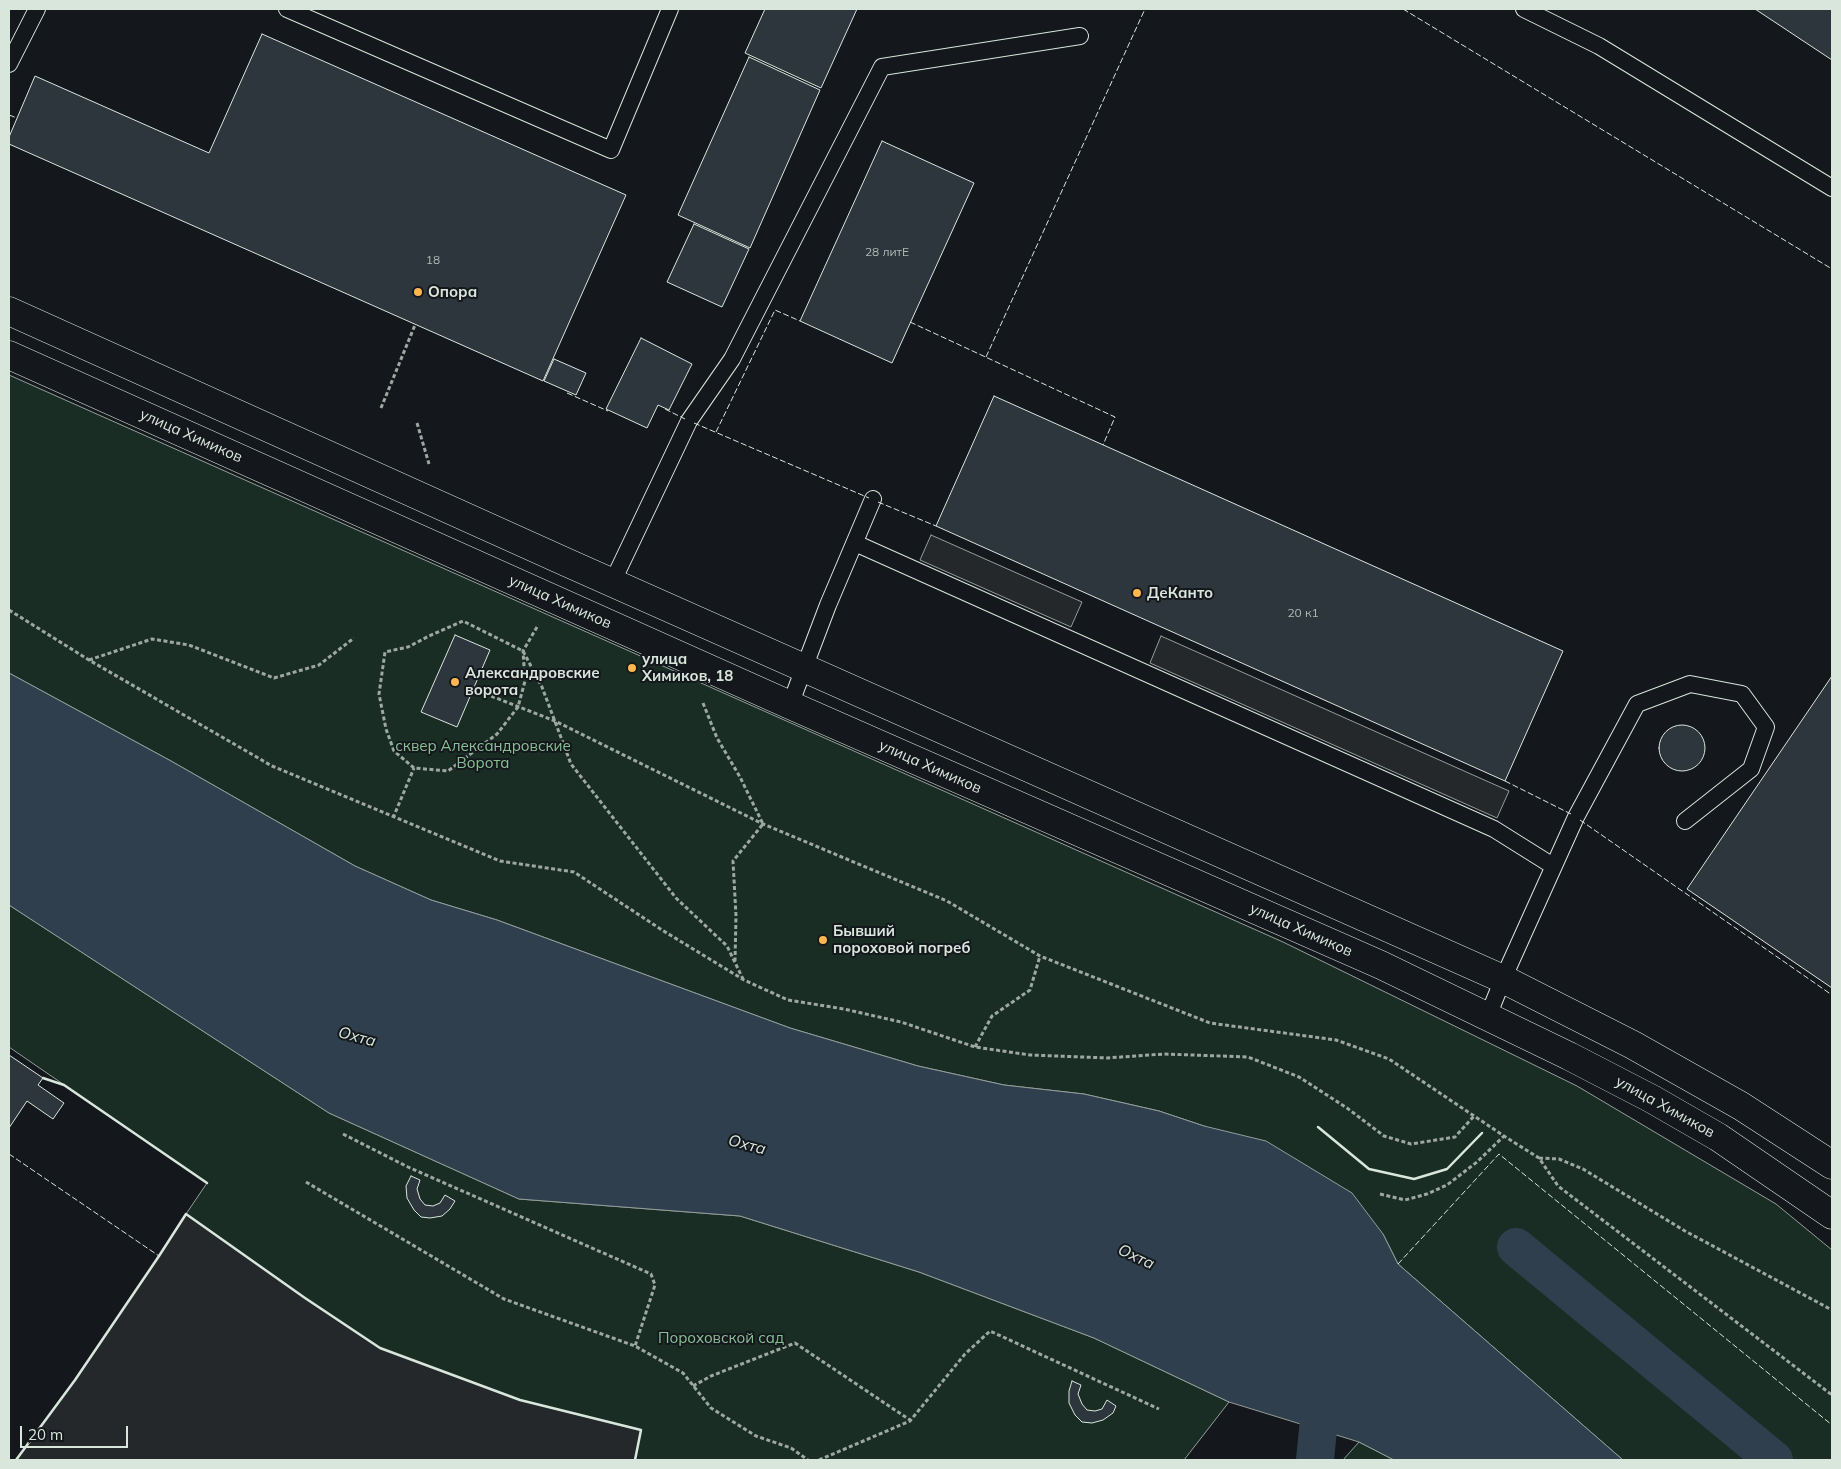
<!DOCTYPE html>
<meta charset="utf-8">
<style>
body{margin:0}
#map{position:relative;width:1841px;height:1469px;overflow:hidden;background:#14181c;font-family:Mulish,sans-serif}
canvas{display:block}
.frame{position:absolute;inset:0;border:10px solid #d8e6dc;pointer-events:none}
.scale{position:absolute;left:20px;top:1426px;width:108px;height:22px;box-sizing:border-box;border:2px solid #d8e6dc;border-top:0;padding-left:6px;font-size:15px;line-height:18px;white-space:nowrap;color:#d8e6dc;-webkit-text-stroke:4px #14181c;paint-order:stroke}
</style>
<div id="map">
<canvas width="1841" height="1469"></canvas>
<div class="frame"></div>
<div class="scale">20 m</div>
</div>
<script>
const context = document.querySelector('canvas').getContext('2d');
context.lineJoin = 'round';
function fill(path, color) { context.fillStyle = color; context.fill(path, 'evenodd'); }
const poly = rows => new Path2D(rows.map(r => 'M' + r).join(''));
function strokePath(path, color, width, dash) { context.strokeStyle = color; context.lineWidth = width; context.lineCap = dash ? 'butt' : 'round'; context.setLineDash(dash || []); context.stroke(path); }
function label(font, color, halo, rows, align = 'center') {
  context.font = font + ' Mulish,sans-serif'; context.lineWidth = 4; context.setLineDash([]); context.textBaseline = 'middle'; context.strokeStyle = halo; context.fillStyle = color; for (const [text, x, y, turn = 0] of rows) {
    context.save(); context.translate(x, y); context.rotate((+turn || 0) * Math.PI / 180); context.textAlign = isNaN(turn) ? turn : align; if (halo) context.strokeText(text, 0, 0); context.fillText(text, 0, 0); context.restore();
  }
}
const green = poly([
 [9,375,1283,942,1577,1086,1776,1204,1832,1250,1832,1460,1623,1460,1398,1264,1383,1234,1204,1126,1159,1111,1084,1094,1004,1085,918,1066,790,1028,497,920,431,900,355,866,171,761,9,673,9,375],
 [9,905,329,1113,519,1199,740,1216,919,1272,1094,1338,1229,1402,1184,1460,635,1460,641,1430,520,1400,380,1348,305,1298,186,1214,207,1183,9,1047,9,905],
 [1359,1442,1394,1460,1343,1460,1359,1442]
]);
const parking = poly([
 [931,535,1082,602,1071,627,920,560,931,535],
 [1161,636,1509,791,1497,818,1150,663,1161,636],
 [186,1214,305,1298,380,1348,520,1400,641,1430,635,1460,16,1460,75,1380,159,1256,186,1214]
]);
const water = poly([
 [9,673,171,761,355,866,431,900,497,920,790,1028,918,1066,1004,1085,1084,1094,1159,1111,1204,1126,1266,1141,1352,1193,1383,1234,1398,1264,1623,1460,1394,1460,1359,1442,1229,1402,1094,1338,919,1272,740,1216,519,1199,329,1113,9,905,9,673]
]);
const canal = poly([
 [1516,1247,1774,1460],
 [1315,1460,1323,1378]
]);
const building = poly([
 [765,9,857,9,821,88,745,53,765,9],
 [1755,9,1832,9,1832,60,1755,9],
 [262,34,626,195,543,381,9,144,9,137,35,76,209,153,262,34],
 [749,57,820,90,750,248,678,215,749,57],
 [882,141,974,183,892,363,800,321,882,141],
 [694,224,749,249,722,307,667,282,694,224],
 [641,338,692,364,669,410,658,405,647,428,606,409,641,338],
 [554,359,586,373,576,395,544,381,554,359],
 [994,396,1563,651,1505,781,936,526,994,396],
 [455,635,490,650,457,727,421,712,455,635],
 [1832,676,1832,988,1687,889,1832,676],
 '1659 748a23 23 0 1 1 46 0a23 23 0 1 1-46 0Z',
 [9,1055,43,1078,38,1085,64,1103,53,1119,27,1101,9,1128,9,1055],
 [411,1176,420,1180,417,1189,420,1199,425,1205,433,1206,440,1203,445,1195,455,1201,450,1209,442,1216,430,1218,421,1217,414,1210,407,1198,406,1186,411,1176],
 [1072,1381,1081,1385,1078,1394,1082,1404,1087,1410,1095,1411,1102,1409,1107,1400,1116,1406,1113,1413,1103,1420,1092,1423,1082,1422,1075,1415,1069,1403,1069,1391,1072,1381]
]);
const path = poly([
 [381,408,415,325],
 [417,423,429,464],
 [9,610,89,660,272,766,500,861,574,872,662,930,744,980,788,1000,844,1009,901,1022,975,1047,1030,1055,1107,1058,1164,1054,1248,1057,1299,1077,1347,1108,1384,1136,1411,1144,1455,1137,1474,1116],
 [537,627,523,651,525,681,518,707,497,734,448,771,414,768,394,751,386,729,379,694,385,652,408,647,429,636,463,621,523,651,542,687,571,764,676,898,727,946,743,979],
 [89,660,152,639,189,645,274,678,319,665,354,638],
 [473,689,555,721,763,824,947,901,1040,956,1210,1023,1336,1040,1389,1059,1504,1136,1539,1158,1558,1186,1832,1395],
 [703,703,717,738,740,777,763,824,733,861,736,916,735,961],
 [393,818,414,768],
 [975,1047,992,1016,1030,990,1040,956],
 [343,1134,408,1167,651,1274,655,1285,635,1346],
 [1539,1158,1559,1159,1583,1169,1685,1231,1832,1310],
 [306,1182,504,1299,635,1346,683,1373,711,1408,756,1436,791,1448,808,1460],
 [1380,1194,1405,1200,1427,1194,1447,1185,1477,1162,1504,1136],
 [693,1386,711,1376,795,1343,910,1420],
 [819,1460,910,1421,965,1354,990,1331,1159,1409]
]);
const lane = poly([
 [287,9,611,150,670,9],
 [1524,9,1599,46,1832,188],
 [9,64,37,9],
 [855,543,1494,829,1553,866],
 [612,583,689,421,732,359,882,67,1080,36],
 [790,705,828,605,873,499],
 [1488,1016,1503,979,1576,817,1637,704,1690,684,1742,694,1766,727,1751,769,1685,821]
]);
const secondary = poly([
 [9,311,568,563,1503,979,1633,1045,1741,1106,1832,1165],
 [9,355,790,705,1381,965,1569,1056,1652,1099,1718,1137,1832,1215]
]);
const fence = poly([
 [1403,9,1832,269],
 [9,115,17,118],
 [910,322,1115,417,1103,445],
 [986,357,1145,9],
 [567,393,608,411],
 [665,409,685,419],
 [694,423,869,498],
 [716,432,775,310,800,321],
 [878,502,936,526],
 [1505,781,1571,814],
 [1580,820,1832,995],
 [9,1154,159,1256],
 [1398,1264,1499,1154,1832,1425]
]);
const wall = poly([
 [43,1078,64,1085,207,1183],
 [1318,1127,1369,1169,1414,1179,1447,1169,1482,1133],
 [16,1460,75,1380,159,1256,186,1214,305,1298,380,1348,520,1400,641,1430,635,1460]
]);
const markers = [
 [418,292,5,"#ffb74d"],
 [1137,593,5,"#ffb74d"],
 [632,668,5,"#ffb74d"],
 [455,682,5,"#ffb74d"],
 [823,940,5,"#ffb74d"]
];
const numberNames = [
 ["28 литЕ",887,252],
 ["18",433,260],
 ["20 к1",1303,613]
];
const poiNames = [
 ["Опора",428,292],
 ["ДеКанто",1147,593],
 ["улица",642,659],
 ["Химиков, 18",642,676],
 ["Александровские",465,673],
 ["ворота",465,690],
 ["Бывший",833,931],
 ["пороховой погреб",833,948]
];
const streetNames = [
 ["улица Химиков",191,436,24],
 ["улица Химиков",560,602,24],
 ["улица Химиков",930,767,24],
 ["улица Химиков",1301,930,24],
 ["улица Химиков",1665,1107,29]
];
const parkNames = [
 ["сквер Александровские",483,746],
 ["Ворота",483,763],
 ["Пороховской сад",721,1338]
];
const waterNames = [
 ["Охта",357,1037,15],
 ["Охта",747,1145,15],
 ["Охта",1136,1257,25]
];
fill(green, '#1a2d24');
strokePath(green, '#939e99', 1);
fill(parking, '#24282b');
strokePath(parking, '#939e99', 1);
fill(water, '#2f3f4d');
strokePath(water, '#939e99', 1);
strokePath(canal, '#2f3f4d', 38);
fill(building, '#2c363c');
strokePath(building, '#d8e6dc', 1);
strokePath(lane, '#d8e6dc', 18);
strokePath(secondary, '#d8e6dc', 29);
strokePath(path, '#9da8a2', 3, [4, 2.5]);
strokePath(lane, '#14181c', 16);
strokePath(secondary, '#14181c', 28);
strokePath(fence, '#d8e6dc', 1, [6, 2.5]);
strokePath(wall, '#d8e6dc', 2.5);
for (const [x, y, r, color] of markers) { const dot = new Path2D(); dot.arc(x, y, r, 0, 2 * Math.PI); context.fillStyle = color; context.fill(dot); strokePath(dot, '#14181c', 2); }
label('12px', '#adbab4', null, numberNames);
label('bold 15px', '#d8e6dc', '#14181c', poiNames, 'left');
label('15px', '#d8e6dc', '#14181c', streetNames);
label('15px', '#8ac095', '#14181c', parkNames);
label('italic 16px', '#d8e6dc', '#14181c', waterNames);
</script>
